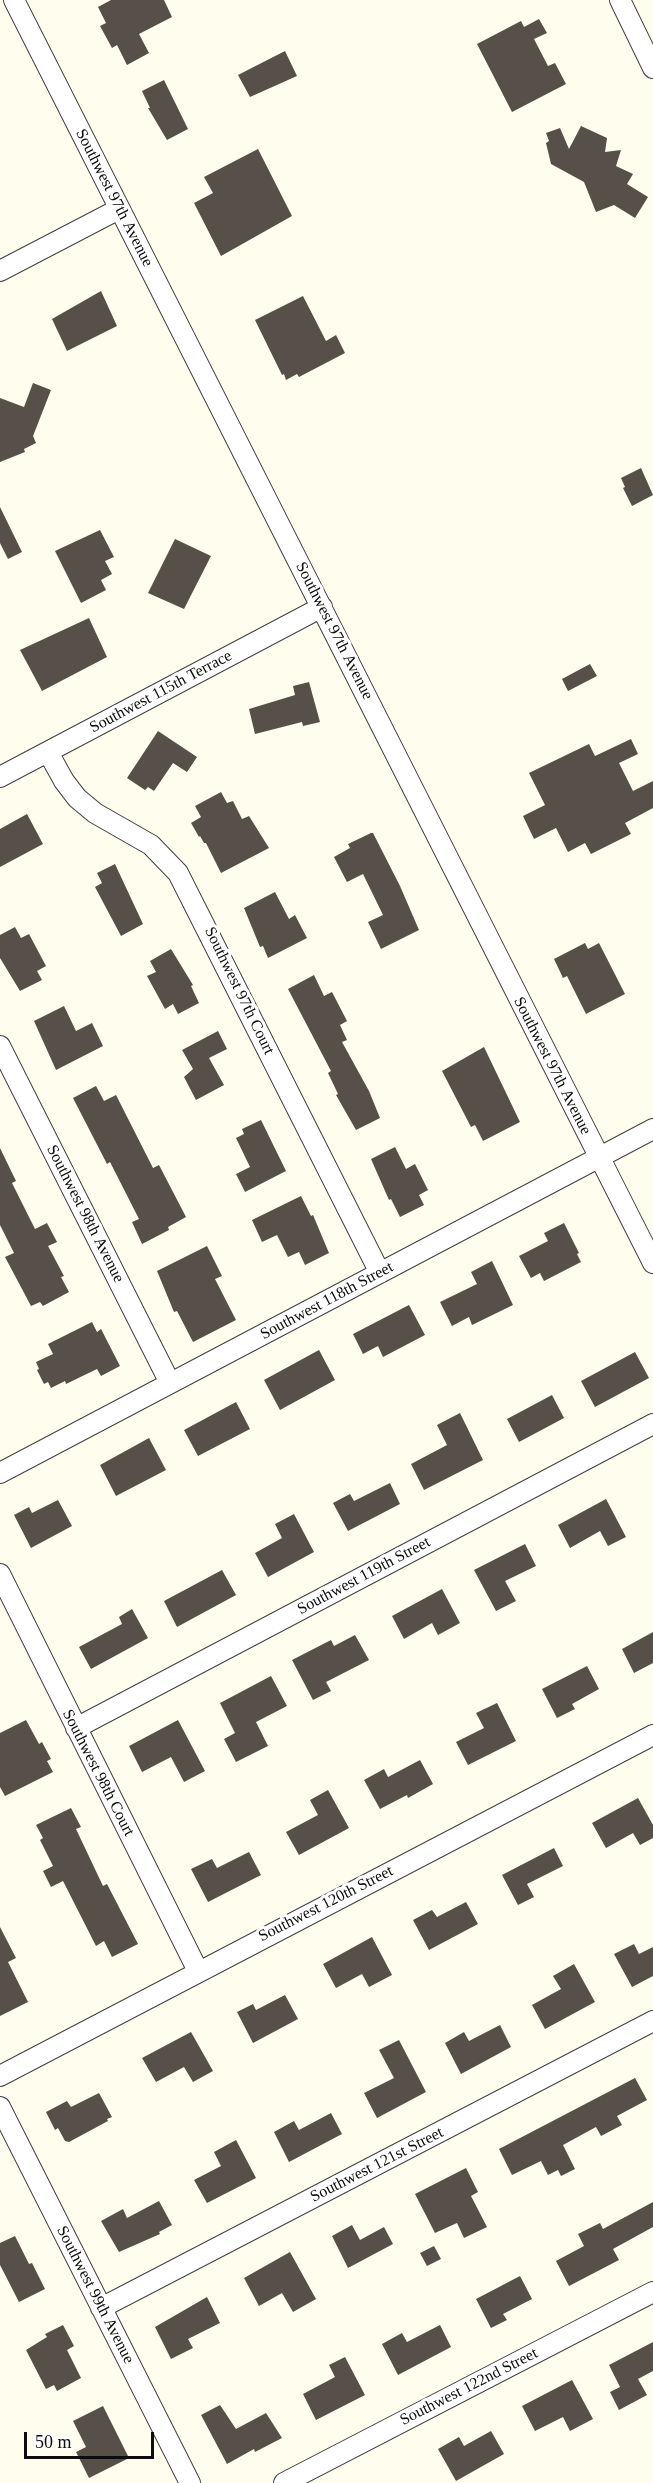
<!DOCTYPE html>
<style>
body{margin:0}
#map{position:relative;width:653px;height:2483px;overflow:hidden;background:#fffded;font-family:Georgia,serif}
canvas{display:block}
.scale{position:absolute;left:24px;top:2432px;width:130px;height:27px;box-sizing:border-box;border:3px solid #0d0d0d;border-top:0;padding-left:8px;font-size:18px;line-height:21px;white-space:nowrap;color:#0d0d0d;-webkit-text-stroke:4px #fff;paint-order:stroke}
</style>
<div id="map">
<canvas width="653" height="2483"></canvas>
<div class="scale">50 m</div>
</div>
<script>
const context = document.querySelector('canvas').getContext('2d');
context.lineJoin = 'round';
function fill(path, color) { context.fillStyle = color; context.fill(path, 'evenodd'); }
const poly = rows => new Path2D(rows.map(r => 'M' + r).join(''));
function strokePath(path, color, width, dash) { context.strokeStyle = color; context.lineWidth = width; context.lineCap = dash ? 'butt' : 'round'; context.setLineDash(dash || []); context.stroke(path); }
function label(font, color, halo, rows, align = 'center') {
  context.font = font + ' Georgia,serif'; context.lineWidth = 6; context.setLineDash([]); context.textBaseline = 'middle'; context.strokeStyle = halo; context.fillStyle = color; for (const [text, x, y, turn = 0] of rows) {
    context.save(); context.translate(x, y); context.rotate((+turn || 0) * Math.PI / 180); context.textAlign = isNaN(turn) ? turn : align; if (halo) context.strokeText(text, 0, 0); context.fillText(text, 0, 0); context.restore();
  }
}
const building = poly([
 [111,0,164,0,172,17,139,34,149,53,127,65,117,45,112,48,100,26,106,23,98,7],
 [539,19,547,33,534,39,548,66,555,63,566,84,512,112,477,44,521,21,524,27],
 [285,51,297,76,250,97,238,75],
 [164,80,188,129,167,140,148,108,150,108,142,91],
 [581,126,607,138,605,152,621,150,616,166,633,174,627,184,648,197,635,218,614,205,596,212,584,182,551,164,546,143,549,141,546,133,560,128,569,149],
 [258,149,292,216,221,256,194,203,213,193,204,177],
 [101,291,117,326,67,351,52,319],
 [303,296,326,341,336,335,345,353,299,377,297,374,286,380,284,374,282,375,255,320],
 [33,383,51,390,33,436,36,443,24,449,25,452,0,462,0,398,24,407],
 [641,468,653,495,632,506,623,488,625,487,621,478],
 [0,507,22,552,8,559,0,543],
 [100,530,114,557,105,561,112,574,101,580,106,590,81,603,55,551],
 [175,539,211,556,184,609,148,593],
 [89,618,107,657,42,691,20,650],
 [590,664,597,676,568,691,562,679],
 [309,682,320,722,303,726,302,722,255,734,249,709,295,695,293,686],
 [158,731,197,757,187,772,173,763,154,791,148,787,145,790,127,778],
 [631,739,638,754,619,763,633,791,653,781,653,808,625,823,631,834,591,854,585,843,568,852,556,828,534,839,523,816,545,805,529,773,589,744,595,756],
 [221,792,227,803,233,801,242,819,249,816,269,848,221,873,206,843,204,843,200,836,199,837,191,823,201,817,195,806],
 [27,814,43,844,0,867,0,829],
 [371,833,373,833,400,886,419,930,381,949,368,922,383,915,363,874,347,882,334,857,350,848,348,844],
 [115,864,143,924,121,936,95,887,102,883,97,873],
 [275,892,289,919,295,915,307,938,268,958,263,946,260,947,244,908],
 [15,927,21,938,29,934,46,966,37,971,42,980,20,991,0,958,0,935],
 [585,943,588,949,599,943,625,994,586,1014,567,976,563,978,554,959],
 [171,949,193,985,191,986,199,1003,178,1014,173,1004,165,1009,147,976,156,972,150,961],
 [314,975,324,996,332,992,347,1021,340,1025,347,1040,342,1042,369,1091,380,1118,356,1130,336,1095,338,1094,328,1073,331,1071,288,989],
 [64,1006,76,1031,92,1023,103,1046,56,1070,34,1021],
 [218,1031,227,1049,209,1058,224,1085,196,1100,184,1077,193,1069,182,1050],
 [484,1047,520,1122,483,1141,475,1125,471,1127,442,1071],
 [96,1086,104,1101,116,1095,153,1168,159,1165,186,1217,168,1227,169,1230,142,1244,132,1222,139,1219,110,1162,107,1164,73,1098],
 [261,1120,286,1171,245,1192,236,1174,250,1167,236,1138,244,1134,242,1129],
 [395,1147,406,1169,415,1164,428,1190,419,1195,424,1205,400,1217,391,1199,389,1200,371,1159],
 [0,1148,16,1181,12,1183,35,1229,47,1223,57,1242,48,1246,64,1276,61,1277,69,1292,43,1306,40,1302,31,1306,5,1257,14,1253,0,1225],
 [301,1196,311,1216,313,1215,329,1253,305,1265,299,1252,288,1257,277,1235,262,1242,252,1220],
 [564,1223,579,1253,577,1254,581,1262,544,1281,540,1273,531,1278,519,1256,548,1241,544,1233],
 [207,1246,222,1276,215,1279,236,1320,193,1342,177,1311,174,1312,157,1271],
 [492,1261,513,1305,472,1325,469,1317,452,1326,440,1302,477,1284,471,1272],
 [409,1305,425,1335,383,1357,378,1346,363,1354,353,1334],
 [92,1322,97,1332,101,1329,120,1366,101,1376,97,1369,66,1384,65,1381,51,1388,48,1382,44,1384,37,1370,39,1369,36,1362,53,1354,48,1344],
 [319,1350,335,1380,280,1410,264,1380],
 [635,1352,649,1378,595,1407,581,1381],
 [552,1395,564,1418,519,1442,507,1419],
 [236,1402,250,1429,198,1456,184,1430],
 [460,1413,483,1460,424,1490,411,1464,447,1445,437,1425],
 [149,1438,166,1470,116,1496,100,1465],
 [390,1483,400,1504,348,1531,333,1503,350,1494,354,1501],
 [606,1499,626,1537,608,1546,600,1531,570,1548,558,1525],
 [58,1500,72,1526,31,1548,14,1515,29,1507,32,1513],
 [294,1514,314,1552,268,1577,255,1553,282,1538,275,1524],
 [525,1544,536,1566,505,1581,516,1601,496,1611,474,1570],
 [222,1570,236,1595,177,1627,164,1601],
 [442,1589,460,1623,438,1635,432,1623,404,1639,392,1616],
 [132,1609,148,1638,91,1669,79,1647,122,1624,119,1617],
 [653,1632,653,1663,634,1673,622,1649],
 [355,1635,369,1660,326,1682,331,1691,313,1700,292,1660,331,1640,334,1646],
 [587,1666,599,1689,572,1704,575,1709,557,1718,542,1689],
 [271,1676,287,1706,256,1722,268,1746,236,1762,224,1739,235,1733,220,1703],
 [497,1703,516,1741,468,1765,456,1742,484,1728,476,1713],
 [26,1720,39,1744,42,1742,51,1759,47,1761,53,1772,5,1796,0,1787,0,1733],
 [178,1720,205,1771,184,1782,171,1757,142,1772,129,1746],
 [420,1760,433,1784,408,1798,407,1795,380,1809,364,1780,384,1769,388,1777],
 [328,1790,349,1828,299,1855,286,1832,318,1815,310,1800],
 [638,1798,653,1825,653,1838,640,1845,633,1833,606,1848,592,1823],
 [71,1808,81,1827,76,1829,103,1886,107,1884,138,1944,112,1957,104,1941,96,1946,63,1881,51,1887,43,1871,53,1866,40,1840,43,1838,36,1825],
 [554,1848,563,1866,527,1884,534,1897,518,1905,502,1875],
 [249,1852,261,1875,208,1902,191,1869,212,1859,217,1868],
 [466,1902,478,1924,429,1950,413,1920,432,1910,437,1917],
 [0,1927,16,1958,8,1962,28,2002,0,2016],
 [372,1937,392,1975,369,1987,362,1974,336,1988,323,1964],
 [634,1944,639,1954,653,1947,653,1976,632,1987,614,1954],
 [574,1964,595,2002,545,2029,532,2005,561,1989,553,1976],
 [285,1995,298,2019,253,2043,237,2012,253,2004,256,2010],
 [500,2025,511,2047,461,2074,445,2043,464,2032,469,2041],
 [191,2032,213,2071,193,2082,184,2067,156,2082,142,2058],
 [399,2040,426,2092,377,2118,364,2093,394,2078,379,2050],
 [635,2078,647,2100,617,2116,622,2125,601,2136,596,2127,563,2145,575,2169,561,2176,558,2170,548,2175,541,2161,512,2175,499,2149],
 [99,2093,112,2117,107,2119,108,2121,69,2142,65,2141,58,2128,55,2130,46,2112,67,2101,71,2107],
 [331,2113,342,2134,289,2162,274,2132,294,2121,299,2130],
 [236,2140,256,2178,207,2203,194,2180,221,2166,214,2152],
 [466,2168,478,2192,471,2196,487,2227,464,2238,457,2223,435,2233,415,2194],
 [159,2201,172,2225,159,2232,160,2234,119,2252,101,2221,123,2209,127,2218],
 [653,2202,653,2227,613,2249,619,2260,569,2286,556,2261,584,2246,578,2234,600,2223,603,2229],
 [352,2225,360,2240,384,2227,393,2244,348,2268,332,2236],
 [15,2236,29,2264,32,2263,45,2289,19,2302,0,2265,0,2243],
 [434,2246,441,2259,427,2266,420,2253],
 [290,2252,316,2299,293,2312,282,2293,259,2306,244,2278],
 [520,2276,532,2299,503,2314,507,2320,491,2328,476,2299],
 [207,2297,220,2323,188,2339,193,2348,171,2359,155,2327],
 [63,2325,74,2346,67,2350,81,2378,57,2391,54,2385,46,2389,26,2350,47,2337,45,2334],
 [440,2325,451,2347,398,2375,382,2344,402,2333,407,2342],
 [653,2342,653,2371,638,2379,647,2395,619,2410,610,2392,620,2387,609,2365],
 [345,2357,365,2395,316,2420,303,2394,335,2377,329,2365],
 [572,2380,593,2419,570,2431,563,2417,535,2431,522,2406],
 [220,2405,236,2429,266,2413,282,2438,255,2452,254,2449,227,2464,201,2415],
 [103,2406,129,2458,89,2478,76,2452,86,2447,73,2421],
 [491,2431,504,2454,456,2481,438,2449,459,2437,464,2446]
]);
const minor = poly([
 [14,0,653,1263],
 [620,0,653,68],
 [0,271,119,209],
 [48,752,64,781,77,798,95,813,151,845,178,873,380,1273],
 [0,777,322,607],
 [0,1046,170,1383],
 [0,1473,653,1129],
 [0,1574,198,1971],
 [76,1728,653,1424],
 [0,2076,653,1735],
 [0,2107,190,2483],
 [101,2308,653,2021],
 [284,2483,653,2292]
]);
const streetNames = [
 ["Southwest 97th Avenue",114,198,63],
 ["Southwest 97th Avenue",334,631,63],
 ["Southwest 115th Terrace",161,692,-28],
 ["Southwest 97th Court",239,991,64],
 ["Southwest 97th Avenue",552,1066,63],
 ["Southwest 98th Avenue",85,1214,63],
 ["Southwest 118th Street",327,1301,-28],
 ["Southwest 119th Street",364,1576,-28],
 ["Southwest 98th Court",98,1773,63],
 ["Southwest 120th Street",326,1904,-27],
 ["Southwest 121st Street",377,2165,-27],
 ["Southwest 99th Avenue",95,2295,63],
 ["Southwest 122nd Street",469,2387,-27]
];
fill(building, '#565049');
strokePath(minor, '#404040', 22);
strokePath(minor, '#fff', 20);
label('16px', '#0d0d0d', '#fff', streetNames);
</script>
